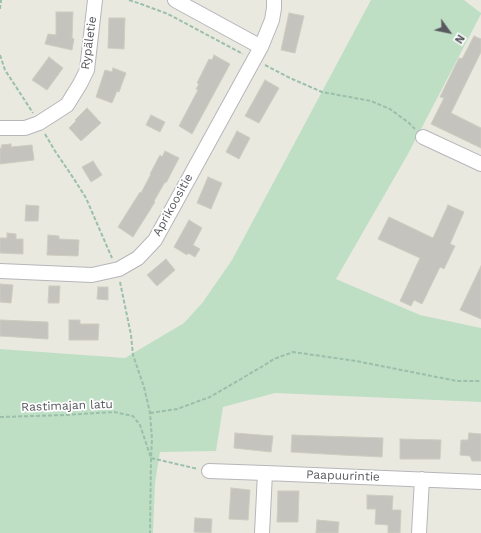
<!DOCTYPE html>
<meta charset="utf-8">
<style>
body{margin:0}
#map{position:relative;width:481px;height:533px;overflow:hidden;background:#eae9e0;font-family:"Work Sans",sans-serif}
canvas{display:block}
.north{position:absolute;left:429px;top:12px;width:40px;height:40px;-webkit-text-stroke:3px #fff;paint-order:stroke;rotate:123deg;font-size:11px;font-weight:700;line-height:16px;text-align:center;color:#595a5f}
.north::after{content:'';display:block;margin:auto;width:14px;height:18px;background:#595a5f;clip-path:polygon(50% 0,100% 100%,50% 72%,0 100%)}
</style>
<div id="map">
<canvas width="481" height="533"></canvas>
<div class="north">N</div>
</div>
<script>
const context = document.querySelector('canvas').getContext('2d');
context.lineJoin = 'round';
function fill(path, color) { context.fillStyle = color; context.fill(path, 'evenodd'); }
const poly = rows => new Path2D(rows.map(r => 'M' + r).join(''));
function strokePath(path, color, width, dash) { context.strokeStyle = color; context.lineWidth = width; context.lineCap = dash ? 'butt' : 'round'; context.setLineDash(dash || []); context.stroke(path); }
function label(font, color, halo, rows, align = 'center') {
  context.font = font + ' "Work Sans",sans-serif'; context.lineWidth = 3.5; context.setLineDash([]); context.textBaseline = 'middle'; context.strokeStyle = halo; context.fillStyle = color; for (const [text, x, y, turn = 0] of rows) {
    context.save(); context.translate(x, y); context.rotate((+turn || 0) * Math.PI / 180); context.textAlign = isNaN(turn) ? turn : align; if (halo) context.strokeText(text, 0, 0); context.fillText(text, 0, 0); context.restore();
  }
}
const green = poly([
 [371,0,464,0,481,13,481,14,408,154,336,279,420,315,481,328,481,402,275,393,223,407,216,451,160,452,155,483,153,533,0,533,0,349,125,358,184,323,203,302,232,260]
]);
const building = poly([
 [56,12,73,12,72,38,74,39,72,50,45,44,48,34,56,35,56,12],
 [289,13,304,16,295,53,281,50,289,13],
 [109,18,125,18,124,49,108,48,109,18],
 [474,36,481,39,481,52,451,113,481,128,481,148,431,124,444,98,440,97,459,58,462,59,474,36],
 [214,55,230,64,192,134,179,126,198,90,196,89,199,84,197,83,209,59,212,60,214,55],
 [49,57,63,68,47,90,32,80,49,57],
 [113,68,126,73,119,92,117,91,112,103,96,97,105,70,112,72,113,68],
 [265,80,279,88,259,123,245,116,265,80],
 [87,108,101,123,81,141,69,128,76,121,75,120,87,108],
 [151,115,165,122,160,132,146,125,151,115],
 [237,131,250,138,239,159,226,152,237,131],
 [11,144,11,147,32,145,34,160,0,164,0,148,2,148,1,145,11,144],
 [165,151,179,158,166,183,165,182,154,201,155,202,133,237,118,227,140,192,141,193,151,174,150,174,160,155,162,157,165,151],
 [93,161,102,175,91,182,82,167,93,161],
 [208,177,222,183,211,209,197,203,208,177],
 [26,205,39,206,38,221,25,221,26,205],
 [448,205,464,212,450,244,455,246,444,269,440,267,422,304,414,300,411,306,400,301,420,258,378,239,389,217,433,238,448,205],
 [189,220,202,228,193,245,200,249,195,257,188,253,187,255,174,247,189,220],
 [7,233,16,234,16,239,23,239,23,254,0,253,0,238,7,238,7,233],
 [48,235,59,236,59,239,79,240,78,256,47,255,48,235],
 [166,259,175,270,157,286,147,275,166,259],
 [481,266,481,319,460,310,481,266],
 [0,284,13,285,11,303,0,302,0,284],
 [49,286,60,286,59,303,48,303,49,286],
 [98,287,108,287,108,300,97,299,98,287],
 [0,320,48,322,48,339,0,336,0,320],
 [69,320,80,320,80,324,99,324,98,340,69,340,69,320],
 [235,433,273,436,271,452,234,448,235,433],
 [469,433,481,434,481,461,472,461,470,456,460,455,461,440,468,440,469,433],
 [292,435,383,438,382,457,342,455,291,452,292,435],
 [400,439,441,440,440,459,400,459,400,439],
 [231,488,250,490,248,520,229,519,231,488],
 [278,491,299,491,298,522,277,522,278,491],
 [367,495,393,496,392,510,401,510,400,533,388,533,388,525,375,524,376,509,367,509,367,495],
 [195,518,212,519,211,533,194,532,195,518],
 [317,520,339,522,338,533,316,533,317,520]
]);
const path = poly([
 [129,0,141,4,168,14,243,54],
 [0,9,1,0],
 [0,55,5,70,33,113],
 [265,65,290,78,322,92,371,101,390,109,409,123,415,129],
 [45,134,55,151,74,179,86,198,112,258],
 [120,282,131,335,133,355,144,387,150,413,152,439,151,458,198,469],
 [150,413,177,409,210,397,263,366,274,359,293,352,356,361,457,381,481,381],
 [0,417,65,415,114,412,133,416,140,425,151,458,150,533]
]);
const minor = poly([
 [175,0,261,47],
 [0,128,25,128,39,123,67,105,80,84,87,70,95,0],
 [423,137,481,164],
 [0,271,92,275,119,269,138,258,155,240,261,47,272,20,274,8,274,0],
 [209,471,265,473],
 [262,533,265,473,481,482],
 [419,533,422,479]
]);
const streetNames = [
 ["Rypäletie",89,43,-82],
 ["Aprikoositie",173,205,-61],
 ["Rastimajan latu",67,406,-2],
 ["Paapuurintie",343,476,2]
];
fill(green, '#bfdfc5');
fill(building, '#c5c3bd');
strokePath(building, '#cdccbf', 1);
strokePath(minor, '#b6b6bb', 16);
strokePath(path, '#9abfab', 2, [4, 2]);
strokePath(minor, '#fff', 14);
label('12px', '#595a5f', '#fff', streetNames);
</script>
